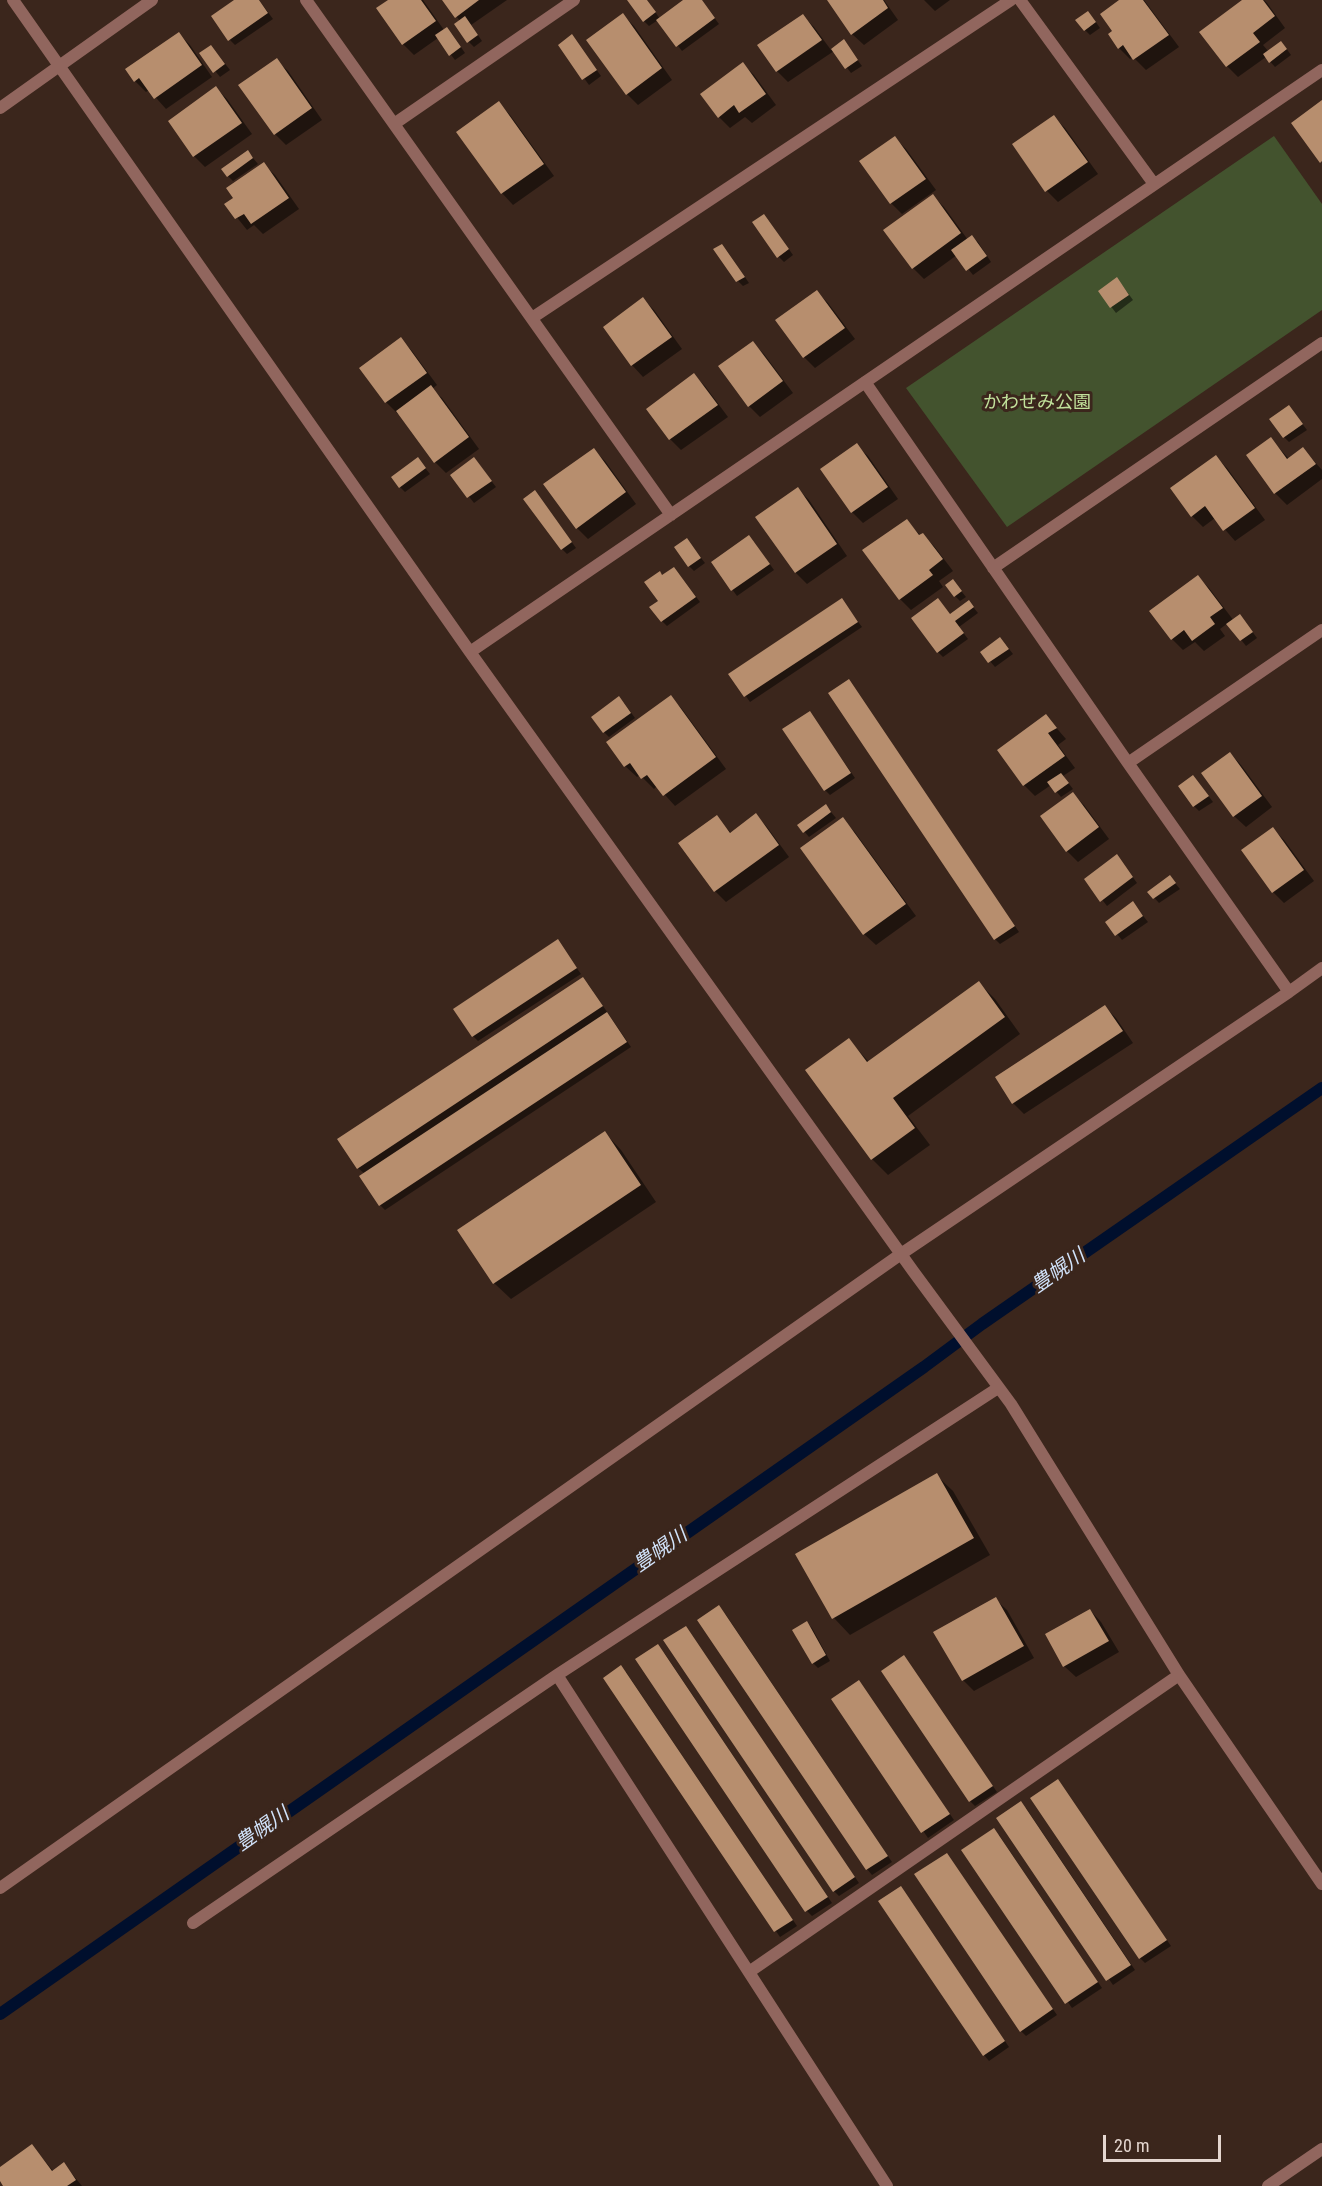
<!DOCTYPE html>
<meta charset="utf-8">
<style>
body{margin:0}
#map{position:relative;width:1322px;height:2186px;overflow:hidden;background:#3b261c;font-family:"Roboto Condensed",sans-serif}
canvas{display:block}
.scale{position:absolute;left:1103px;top:2135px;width:118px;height:27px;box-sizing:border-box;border:3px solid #e4d6cf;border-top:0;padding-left:8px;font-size:18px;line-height:21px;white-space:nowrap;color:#e4d6cf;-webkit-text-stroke:4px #3b261c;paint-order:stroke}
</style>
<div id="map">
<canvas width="1322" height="2186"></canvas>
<div class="scale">20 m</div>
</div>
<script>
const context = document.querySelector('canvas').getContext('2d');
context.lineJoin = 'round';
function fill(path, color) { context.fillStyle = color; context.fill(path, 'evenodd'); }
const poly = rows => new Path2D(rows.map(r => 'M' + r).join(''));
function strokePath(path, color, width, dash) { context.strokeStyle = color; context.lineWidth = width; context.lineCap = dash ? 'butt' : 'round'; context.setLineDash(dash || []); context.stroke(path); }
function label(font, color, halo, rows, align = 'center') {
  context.font = font + ' "Roboto Condensed","Noto Sans JP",sans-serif'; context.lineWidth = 6; context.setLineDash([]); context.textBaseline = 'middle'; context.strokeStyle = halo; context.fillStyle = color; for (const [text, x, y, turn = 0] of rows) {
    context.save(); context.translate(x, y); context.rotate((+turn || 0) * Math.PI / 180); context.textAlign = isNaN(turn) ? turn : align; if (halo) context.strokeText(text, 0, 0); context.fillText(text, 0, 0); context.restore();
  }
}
const green = poly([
 [1274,136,1322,204,1322,310,1007,527,906,388]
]);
const shadow = poly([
 [237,0,259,0,273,19,235,45,230,40],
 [390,0,423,0,444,30,452,34,465,53,455,60,438,38,414,55,403,44],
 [444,0,507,0,471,25,482,41,474,47,469,42,460,21],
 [647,0,660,19,686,0,701,0,719,24,682,51,658,20,649,26,644,21],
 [829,0,884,0,898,20,864,45,852,34],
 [924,0,950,0,935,11],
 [1122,0,1144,0,1179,47,1146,70,1133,57,1130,59,1119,48,1114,31],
 [1245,0,1264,0,1267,3,1285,28,1263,45,1269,52,1286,48,1291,55,1275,67,1266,57,1238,77,1227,66],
 [623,15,634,26,672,80,638,105,627,94],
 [803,16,814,27,831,50,843,41,862,66,851,73,834,51,788,82,777,71],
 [1093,18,1100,28,1090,35,1085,30],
 [178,33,190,45,212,77,166,109,149,90,146,92,135,81,127,69],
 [572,36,601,76,589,85,560,45],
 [216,52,230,70,220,77,201,53],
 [276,60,288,71,322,120,286,145,275,134,241,85],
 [743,64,754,75,776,105,752,123,745,117,730,128,719,117],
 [216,88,227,99,252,134,205,167,194,156],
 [499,103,510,115,554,176,513,205,502,193,458,132],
 [1054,117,1065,128,1098,174,1058,202,1047,191],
 [895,138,906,149,936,190,902,214,891,203,861,162],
 [248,152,258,164,233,181,228,176],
 [263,164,275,175,299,209,263,234,254,225,247,230,227,205,235,199],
 [933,196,944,207,968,240,972,237,978,242,991,262,973,275,957,255,924,279,913,268],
 [769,221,793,255,784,262,779,257],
 [722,246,727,251,749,283,743,286,738,281],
 [1122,285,1133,300,1116,313,1100,292],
 [817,292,828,303,855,339,815,368,804,357],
 [643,299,654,310,682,349,643,377,632,365,605,327],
 [401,339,412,351,437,385,432,389,442,398,479,449,446,473,435,462,399,412,398,414,386,402,361,368],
 [753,343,764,354,793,393,760,417,749,406],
 [694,375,705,386,728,417,681,450,670,439,648,409],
 [1294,413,1307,430,1289,442,1284,437],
 [1271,439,1289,459,1303,449,1322,470,1322,479,1287,505,1275,493,1248,456],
 [856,445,868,456,898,499,863,523,852,512],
 [594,450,605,461,636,504,588,539,577,528],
 [1216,457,1227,468,1265,520,1235,541,1215,518,1203,527,1192,516],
 [418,459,430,474,405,492,400,487],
 [479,465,496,487,474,503,452,475],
 [798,489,809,500,847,556,807,584,796,573,757,517],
 [540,498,576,548,567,554,562,549],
 [907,521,921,536,923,535,934,546,953,571,939,581,943,587,911,610,900,599],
 [687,540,705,563,694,571,689,566],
 [754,542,774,570,737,596,713,563],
 [679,574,700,602,667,626,662,621,660,602,663,577],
 [1198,577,1209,588,1234,621,1245,622,1257,638,1246,646,1228,623,1220,629,1225,636,1204,651,1195,642,1183,650,1172,639],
 [958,587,966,597,960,601,955,596],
 [842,600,862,627,750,702,730,674],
 [969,602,978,613,959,627,968,639,943,657,938,652,951,615],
 [1006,645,1013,654,995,667,982,652],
 [849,681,1019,932,1000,944,995,939],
 [671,697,682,709,726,769,675,806,657,786,654,789,640,775,637,777,625,766,609,743],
 [624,703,635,718,609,737,604,732],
 [810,713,855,778,830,795,825,790],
 [1046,716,1066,739,1058,745,1075,768,1063,776,1073,789,1061,797,1051,785,1035,796,1024,785],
 [1230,753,1241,765,1272,807,1246,827,1234,816],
 [1198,782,1213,802,1199,811,1194,806],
 [1073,794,1084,805,1109,839,1078,862,1067,851],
 [826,806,836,818,809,837,799,825],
 [756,815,767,827,789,857,726,902,715,891,716,817,731,833],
 [842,819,854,831,916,916,876,945,864,934],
 [1273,829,1284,840,1314,881,1284,903,1273,892,1243,851],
 [1122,862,1137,883,1107,906,1086,879],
 [1170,877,1180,889,1159,903,1149,892],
 [1133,903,1148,922,1122,940,1107,922],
 [557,941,581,974,478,1041,473,1036],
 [979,983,995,999,1020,1034,908,1116,930,1145,888,1175,872,1159,849,1040,869,1062],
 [588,984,631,1047,385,1210,380,1205,365,1174,358,1168],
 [1105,1007,1116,1018,1133,1043,1024,1114,1013,1103,997,1078],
 [605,1133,621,1150,656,1202,511,1299,494,1283],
 [936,1475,953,1491,990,1555,850,1635,834,1618,797,1554],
 [995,1599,1007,1610,1034,1658,974,1691,963,1680],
 [1090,1610,1101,1622,1119,1652,1076,1677,1064,1666],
 [724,1612,892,1862,872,1875,867,1869],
 [807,1623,812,1628,830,1661,818,1668,813,1663],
 [685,1628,859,1883,839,1896,834,1891],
 [663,1651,832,1903,812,1916,807,1911],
 [904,1657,997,1792,975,1806,970,1801],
 [626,1672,797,1926,780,1937,605,1678],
 [859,1682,954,1820,928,1838,833,1699],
 [1058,1781,1171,1946,1145,1963,1140,1958],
 [1026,1808,1135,1970,1113,1985,998,1818],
 [999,1835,1102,1988,1072,2008,963,1850],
 [947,1854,1057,2015,1026,2036,1021,2031],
 [901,1888,1009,2047,989,2061,984,2055],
 [32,2146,54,2172,64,2164,82,2186,5,2186,0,2179,0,2169]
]);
const stream = poly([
 [0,2014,924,1367,982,1324,1322,1088]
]);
const building = poly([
 [234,0,259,0,268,13,228,41,211,16],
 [388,0,421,0,436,21,402,45,376,8],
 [442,0,479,0,455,18],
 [627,0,647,0,656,12,643,22],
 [683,0,702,0,715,18,676,47,656,20],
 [827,0,883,0,888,8,851,35],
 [1119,0,1143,0,1169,35,1133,60,1123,45,1118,49,1108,34,1112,31,1100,14],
 [1242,0,1263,0,1275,16,1253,33,1260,42,1226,67,1199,32],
 [1088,11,1096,22,1084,31,1075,20],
 [623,13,662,68,626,95,586,40],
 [803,14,822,40,776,72,757,45],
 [465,16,478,35,467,43,454,24],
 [447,27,461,47,449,56,435,35],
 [179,32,202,65,154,99,139,78,134,82,125,69],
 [572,34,597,70,582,80,558,45],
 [844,39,858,60,845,69,831,49],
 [1281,41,1287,49,1269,63,1263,54],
 [211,45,225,64,213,73,199,53],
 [277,58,312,108,274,135,238,85],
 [743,62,766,94,739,113,734,105,718,118,700,94],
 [216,86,242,123,193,157,168,121],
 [1322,100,1322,161,1320,163,1291,123],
 [499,101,544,164,501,194,456,132],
 [1054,115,1088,162,1045,192,1012,144],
 [895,136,926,179,890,204,859,161],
 [248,150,253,158,227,177,221,169],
 [264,162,289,198,251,224,244,214,235,219,224,204,233,198,226,188],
 [933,194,961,233,912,269,883,230],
 [764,214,789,249,777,258,752,222],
 [972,235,987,256,966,271,951,250],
 [722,244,745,277,736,282,713,249],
 [1117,277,1129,295,1110,308,1098,291],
 [817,290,845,328,803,358,775,320],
 [643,297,672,337,631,366,603,327],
 [401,337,427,373,385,403,359,368],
 [753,341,783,381,748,407,718,366],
 [694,373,718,405,669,440,646,409],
 [431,385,469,437,434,463,396,411],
 [1289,405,1303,424,1283,438,1269,419],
 [1271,437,1287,459,1303,447,1316,464,1274,494,1246,455],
 [857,443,888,487,851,513,820,469],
 [594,448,626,492,576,529,543,484],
 [1216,455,1255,508,1223,531,1205,506,1191,517,1170,488],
 [418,457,426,468,399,488,391,477],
 [474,457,492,481,467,498,450,475],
 [798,487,837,544,795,573,755,517],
 [535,490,572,542,561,550,523,499],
 [907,519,919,535,923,533,943,559,929,570,933,575,899,600,862,550],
 [749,535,770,564,731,591,711,562],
 [687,538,701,558,688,567,674,547],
 [674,567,696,597,661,622,649,607,658,601,644,582,660,571,662,575],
 [1198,575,1223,608,1210,617,1215,624,1192,641,1184,630,1171,640,1149,611],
 [953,579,962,591,954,597,945,585],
 [842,598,858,622,744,697,728,674],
 [938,598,950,614,969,600,974,607,955,621,964,633,937,653,911,618],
 [1240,614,1253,632,1240,641,1226,624],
 [1000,637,1009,649,988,663,980,652],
 [849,679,1015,926,994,940,828,693],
 [671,695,716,757,663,796,647,775,641,779,630,763,624,767,606,742],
 [619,696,631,713,603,733,591,717],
 [810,711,851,773,824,791,782,729],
 [1046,714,1057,728,1048,733,1065,756,1023,786,997,750],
 [1230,752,1262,796,1233,817,1201,773],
 [1061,773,1069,783,1055,793,1047,782],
 [1193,775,1209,796,1193,807,1178,786],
 [1073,792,1099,827,1066,852,1040,816],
 [826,804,831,812,803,833,797,825],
 [756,813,779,845,714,892,678,843,717,815,730,833],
 [843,817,906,904,863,935,800,848],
 [1273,827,1304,870,1272,893,1241,850],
 [1117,854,1133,877,1100,902,1084,879],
 [1170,875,1176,883,1153,899,1147,892],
 [1133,901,1143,916,1115,936,1105,922],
 [558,939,577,968,472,1037,453,1009],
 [583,977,603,1006,357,1169,337,1139],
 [979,981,1005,1017,893,1098,915,1128,871,1160,805,1070,849,1038,867,1062],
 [1105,1005,1123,1031,1012,1104,995,1077],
 [607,1012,627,1042,379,1206,359,1176],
 [605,1131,641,1185,493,1284,457,1230],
 [937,1473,974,1538,832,1619,795,1554],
 [996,1597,1024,1646,962,1681,933,1632],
 [719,1605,888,1856,866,1870,697,1620],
 [1090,1609,1109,1641,1063,1667,1045,1634],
 [807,1621,826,1655,812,1664,792,1630],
 [686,1626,855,1877,833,1892,663,1640],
 [658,1644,828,1897,805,1912,635,1659],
 [904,1655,993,1786,969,1802,881,1671],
 [621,1665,793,1920,774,1932,603,1678],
 [859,1680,950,1814,921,1833,831,1699],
 [1058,1779,1167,1940,1139,1959,1030,1798],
 [1021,1801,1131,1965,1106,1981,996,1818],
 [994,1828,1098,1982,1065,2004,961,1850],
 [947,1853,1053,2009,1020,2032,914,1874],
 [901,1886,1005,2041,983,2056,878,1901],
 [32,2144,52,2171,64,2162,76,2180,67,2186,3,2186,0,2181,0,2167]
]);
const minor = poly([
 [13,0,470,652,913,1271,1011,1404,1179,1675,1322,1884],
 [306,0,671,515],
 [1020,0,1154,184],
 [0,108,152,0],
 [394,124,574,0],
 [532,318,1011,0],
 [865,382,1128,763,1289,992],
 [993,568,1322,343],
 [470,652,1322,70],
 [1128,763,1322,630],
 [557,1675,887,2186],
 [0,1888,901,1254,1289,992,1322,968],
 [193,1923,557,1675,998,1388],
 [749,1972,1179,1675],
 [1268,2186,1322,2149]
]);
const parkNames = [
 ["かわせみ公園",1037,403]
];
const waterNames = [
 ["豊幌川",1059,1272,-35],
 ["豊幌川",661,1551,-35],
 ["豊幌川",263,1830,-35]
];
fill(green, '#43532e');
fill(shadow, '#0007');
strokePath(stream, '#000f2d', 12);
fill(building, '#b78e6e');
strokePath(minor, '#91665e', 12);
label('18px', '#c1e19b', '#3b261c', parkNames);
label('italic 20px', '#d2e4fc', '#3b261c', waterNames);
</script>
